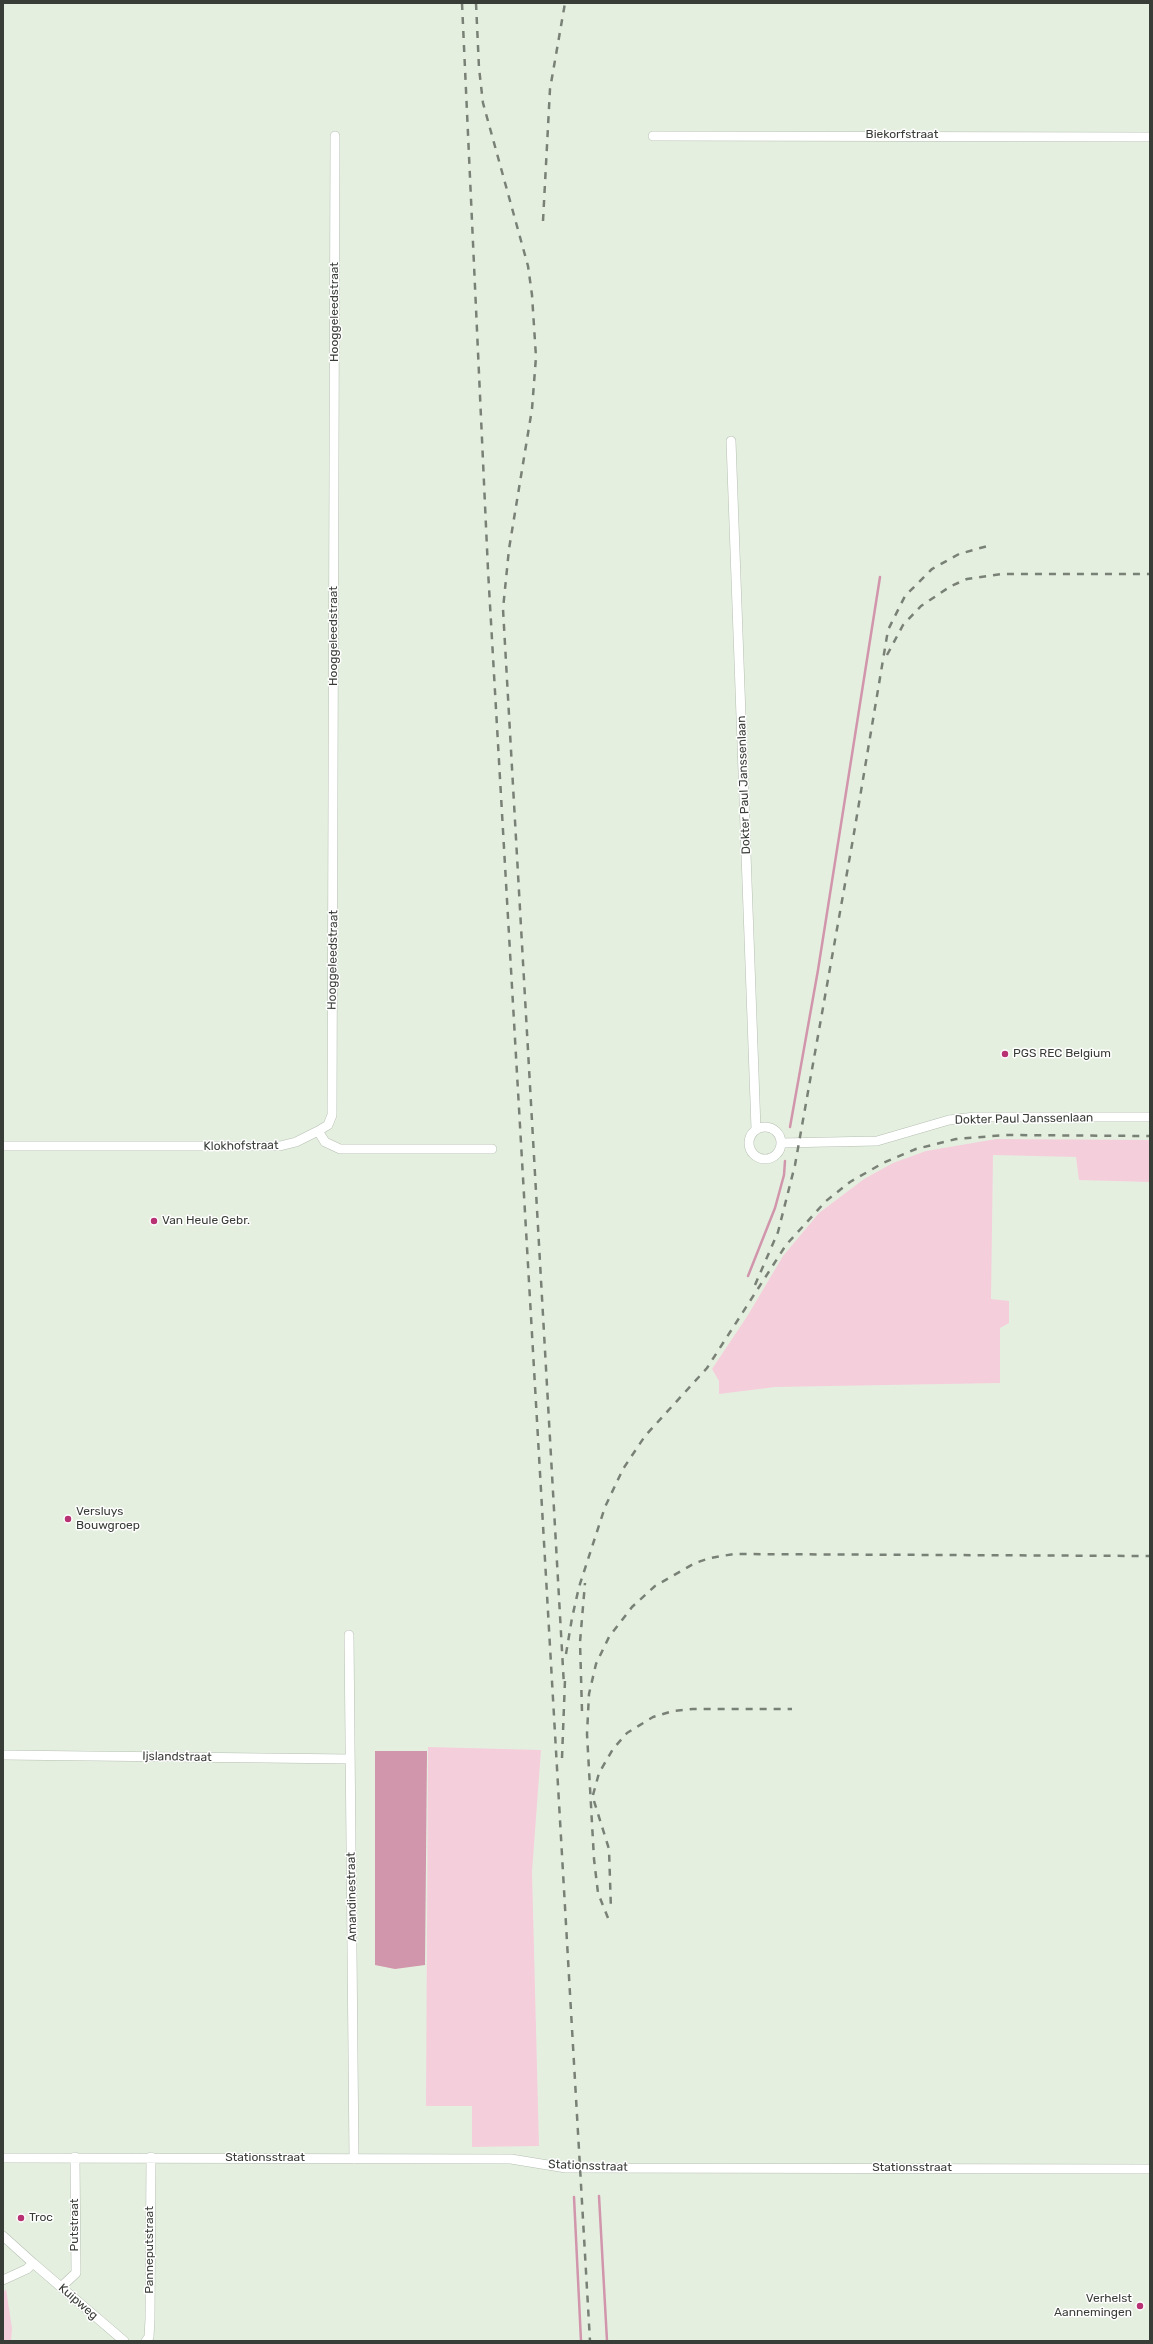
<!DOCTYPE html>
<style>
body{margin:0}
#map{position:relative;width:1153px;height:2344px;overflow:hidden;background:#e5efe0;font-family:Rubik,sans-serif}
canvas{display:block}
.frame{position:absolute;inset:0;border:4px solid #393d37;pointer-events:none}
</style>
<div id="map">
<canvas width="1153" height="2344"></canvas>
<div class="frame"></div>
</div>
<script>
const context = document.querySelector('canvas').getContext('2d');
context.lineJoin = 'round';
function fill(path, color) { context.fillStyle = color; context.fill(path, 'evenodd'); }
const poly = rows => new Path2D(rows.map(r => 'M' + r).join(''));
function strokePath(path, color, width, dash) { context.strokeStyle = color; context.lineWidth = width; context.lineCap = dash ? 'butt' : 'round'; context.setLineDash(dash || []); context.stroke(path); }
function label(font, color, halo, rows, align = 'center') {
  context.font = font + ' Rubik,sans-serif'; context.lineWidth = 3; context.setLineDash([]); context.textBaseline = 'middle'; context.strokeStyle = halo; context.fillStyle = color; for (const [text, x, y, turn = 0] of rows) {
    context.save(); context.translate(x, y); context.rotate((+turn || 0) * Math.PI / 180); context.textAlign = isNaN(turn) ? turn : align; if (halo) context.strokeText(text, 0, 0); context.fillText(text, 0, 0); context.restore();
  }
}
const green = poly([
 [996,1139,1150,1140,1150,1182,1079,1180,1076,1157,993,1155,991,1299,1009,1301,1009,1323,1000,1328,1000,1383,775,1387,719,1394,719,1381,712,1369,748,1315,783,1256,819,1213,864,1179,893,1163,926,1151],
 [428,1747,541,1750,532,1872,539,2146,472,2147,472,2106,426,2106],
 [6,2289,12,2328,11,2341,3,2341,3,2293]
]);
const water = poly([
 [375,1751,427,1751,425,1965,395,1969,375,1965]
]);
const stream = poly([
 [790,1127,818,970,880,577],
 [748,1276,775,1208,784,1175,785,1161],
 [599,2196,607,2341],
 [574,2197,581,2341]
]);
const street = poly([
 [653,136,1150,137],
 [731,441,756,1129],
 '749 1143a16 16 0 1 1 32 0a16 16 0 1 1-32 0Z',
 [318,1131,328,1125,332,1115,335,136],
 [781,1143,877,1141,949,1120,975,1117,1150,1117],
 [3,1146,280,1146,296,1142,318,1131,325,1142,340,1149,492,1149],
 [349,1635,354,2159],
 [3,1755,350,1759],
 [3,2158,511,2159,566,2168,1150,2169],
 [3,2236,33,2263],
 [3,2280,27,2269,33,2263,124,2341],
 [61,2287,76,2273,75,2157],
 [146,2341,149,2337,150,2319,151,2157]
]);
const rail = poly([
 [462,3,488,570,590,2341],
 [476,3,479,68,483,103,528,266,532,295,536,357,532,409,509,549,503,609,564,1686],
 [543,221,550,89,565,3],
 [887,655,903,625,921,606,951,586,967,579,1001,574,1150,574],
 [755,1285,778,1232,795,1165,853,839,888,630,905,596,932,569,959,554,991,545],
 [566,1654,572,1618,579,1587,605,1507,623,1469,645,1436,707,1368,786,1245,826,1201,850,1182,883,1163,916,1149,956,1139,1006,1135,1150,1136],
 [582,1711,580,1642,585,1583],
 [562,1758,565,1680],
 [593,1795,599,1773,613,1749,627,1733,653,1717,673,1711,693,1709,792,1709],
 [594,1801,609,1849,611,1910],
 [608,1918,598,1893,594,1859,587,1734,589,1694,596,1664,609,1637,632,1607,655,1586,695,1563,710,1558,734,1554,1150,1556]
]);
const markers = [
 [1005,1054,4,"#b83173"],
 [154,1221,4,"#b83173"],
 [68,1519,4,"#b83173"],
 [21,2218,4,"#b83173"],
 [1140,2306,4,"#b83173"]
];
const streetNames = [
 ["Biekorfstraat",902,135],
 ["Hooggeleedstraat",335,312,-90],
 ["Hooggeleedstraat",334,636,-90],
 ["Dokter Paul Janssenlaan",744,785,-92],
 ["Hooggeleedstraat",333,960,-89],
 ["Dokter Paul Janssenlaan",1024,1119,-1],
 ["Klokhofstraat",241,1146,-1],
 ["Ijslandstraat",177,1757,1],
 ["Amandinestraat",352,1897,-91],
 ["Stationsstraat",265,2158],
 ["Stationsstraat",588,2166,2],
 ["Stationsstraat",912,2168],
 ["Putstraat",75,2225,-90],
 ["Panneputstraat",150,2250,-90],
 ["Kuipweg",78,2302,41]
];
const poiNames = [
 ["PGS REC Belgium",1013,1054],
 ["Van Heule Gebr.",162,1221],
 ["Versluys",76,1512],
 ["Bouwgroep",76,1526],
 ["Troc",29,2218],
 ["Verhelst",1132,2299,"right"],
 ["Aannemingen",1132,2313,"right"]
];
fill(green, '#f5cedc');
fill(water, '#d195ac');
strokePath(stream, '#d195ac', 2.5);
strokePath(street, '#b5bfb1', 10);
strokePath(street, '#fff', 9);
strokePath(rail, '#798076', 2.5, [7, 7]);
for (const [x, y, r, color] of markers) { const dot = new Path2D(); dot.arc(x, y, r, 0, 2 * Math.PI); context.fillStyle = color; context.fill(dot); strokePath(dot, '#fff', 1.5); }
label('12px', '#393d37', '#fff', streetNames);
label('12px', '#393d37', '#fff', poiNames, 'left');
</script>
